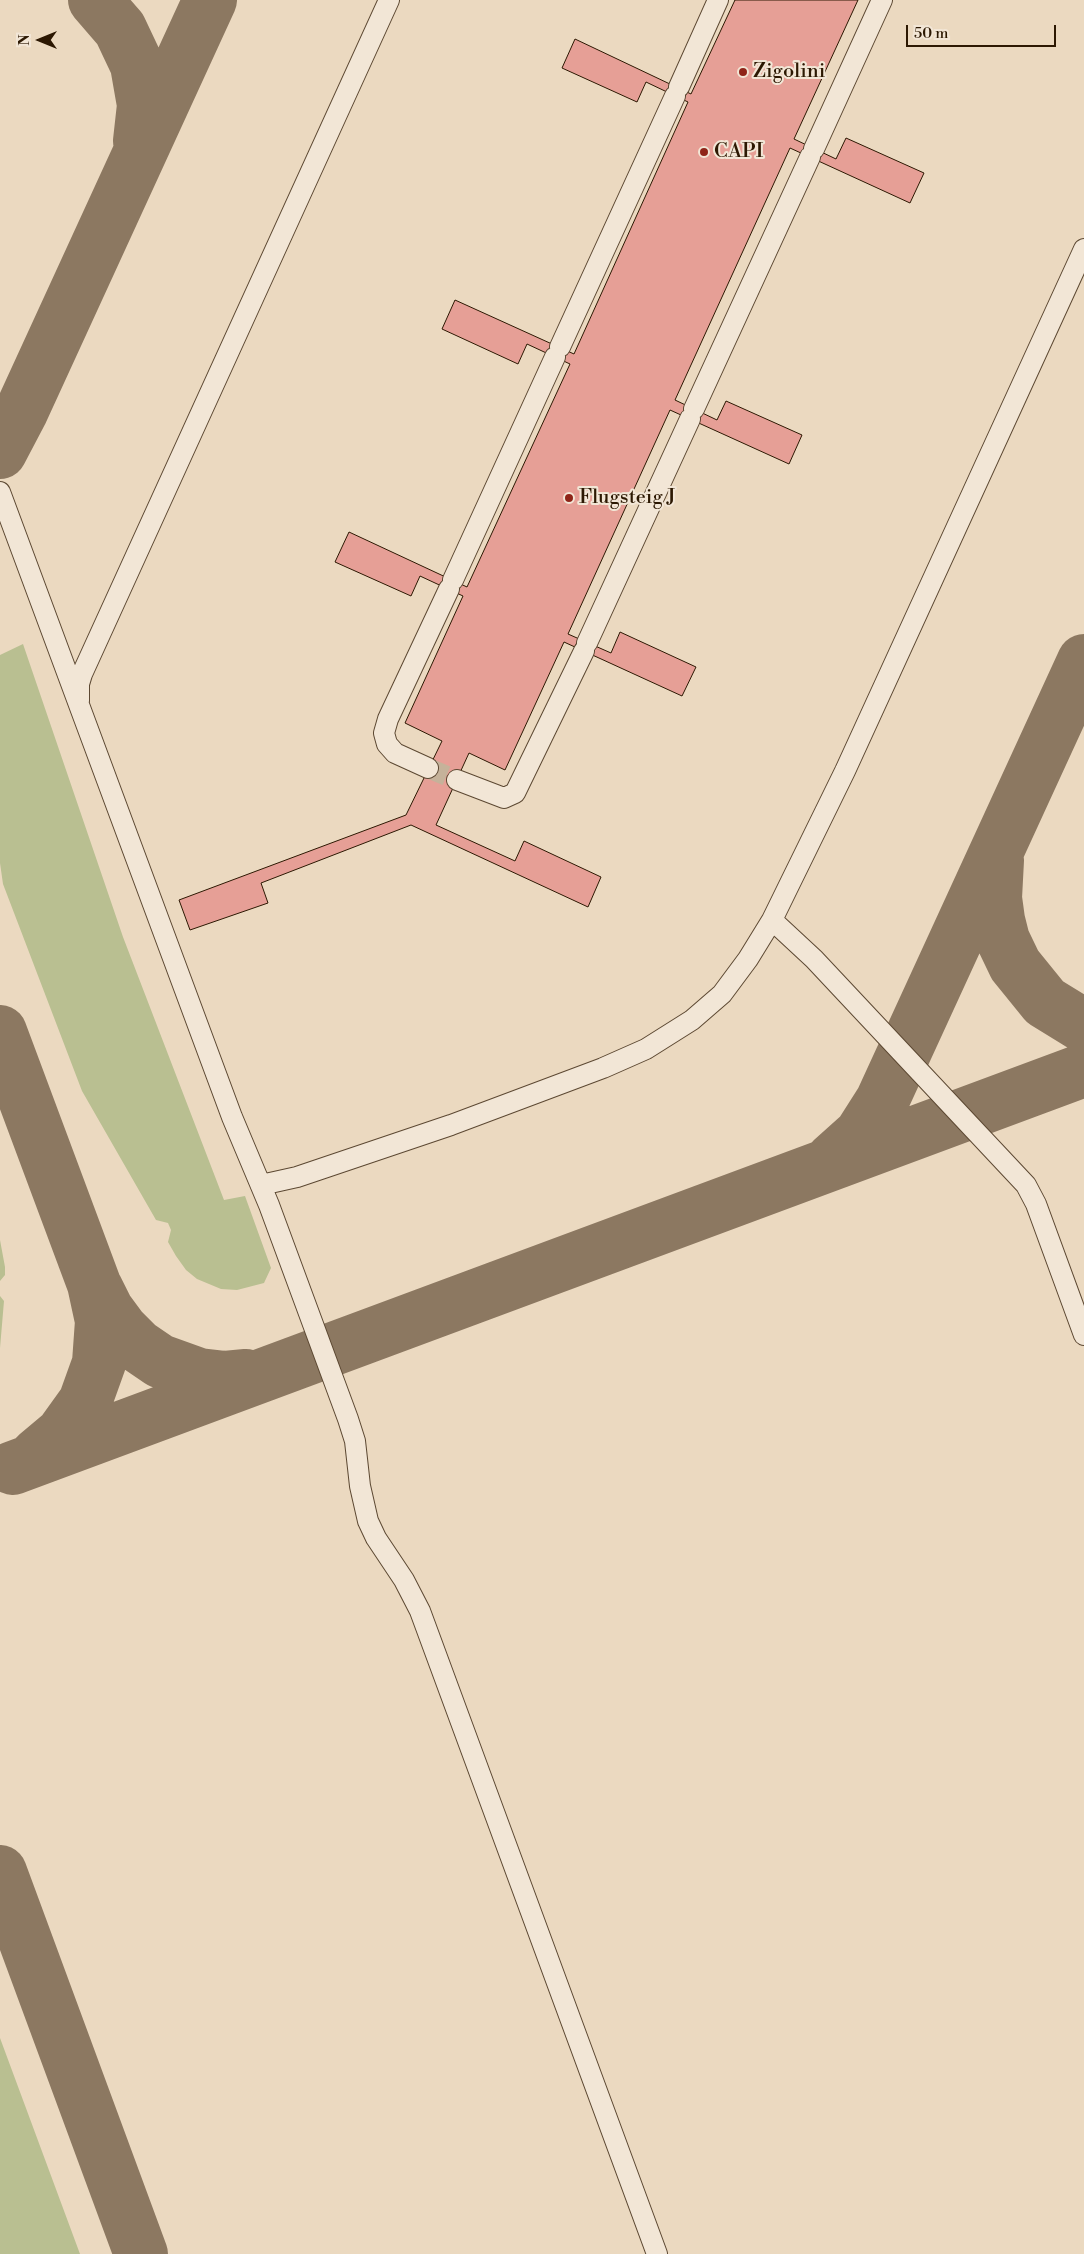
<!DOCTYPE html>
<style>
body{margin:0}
#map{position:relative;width:1084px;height:2254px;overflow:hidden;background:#ebd9c0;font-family:"Libre Bodoni",serif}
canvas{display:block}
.north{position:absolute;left:15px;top:15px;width:50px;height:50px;-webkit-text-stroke:4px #f2e6d6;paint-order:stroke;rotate:270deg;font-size:14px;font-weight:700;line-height:20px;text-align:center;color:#2c1802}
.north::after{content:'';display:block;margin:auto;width:18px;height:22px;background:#2c1802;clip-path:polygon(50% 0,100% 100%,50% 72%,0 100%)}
.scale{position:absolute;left:906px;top:25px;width:150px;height:22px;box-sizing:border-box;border:2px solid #2c1802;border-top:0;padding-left:6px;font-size:15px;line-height:18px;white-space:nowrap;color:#2c1802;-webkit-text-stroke:4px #f2e6d6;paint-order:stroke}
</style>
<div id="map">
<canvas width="1084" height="2254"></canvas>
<div class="north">N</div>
<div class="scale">50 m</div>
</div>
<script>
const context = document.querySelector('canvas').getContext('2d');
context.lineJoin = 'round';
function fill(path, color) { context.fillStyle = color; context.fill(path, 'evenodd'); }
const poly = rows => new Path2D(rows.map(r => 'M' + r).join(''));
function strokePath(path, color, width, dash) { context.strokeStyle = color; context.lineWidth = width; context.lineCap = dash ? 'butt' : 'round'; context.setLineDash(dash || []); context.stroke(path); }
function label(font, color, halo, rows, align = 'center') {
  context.font = font + ' "Libre Bodoni",serif'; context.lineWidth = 4; context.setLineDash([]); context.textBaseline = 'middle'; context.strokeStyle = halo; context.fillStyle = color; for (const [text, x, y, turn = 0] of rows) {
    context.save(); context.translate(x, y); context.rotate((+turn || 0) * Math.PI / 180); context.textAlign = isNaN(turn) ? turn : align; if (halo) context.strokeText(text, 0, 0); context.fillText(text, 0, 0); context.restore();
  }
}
const green = poly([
 [23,644,123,937,224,1200,245,1196,271,1268,264,1283,237,1290,221,1289,197,1279,186,1270,176,1256,168,1242,171,1230,168,1223,156,1220,82,1091,3,884,0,863,0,655],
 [0,1240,5,1267,5,1275,0,1281],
 [0,1296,4,1301,0,1348],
 [0,2038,80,2254,0,2254]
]);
const taxiway = poly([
 [95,0,120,29,137,65,144,105,140,141],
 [0,452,21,412,210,0],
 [997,860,995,898,998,920,1003,940,1015,965,1045,1002,1084,1026],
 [0,1032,94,1284,102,1321,99,1363,85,1402,62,1434,37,1455],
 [832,1160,861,1134,882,1101,1084,661],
 [96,1288,107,1310,121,1329,138,1346,160,1361,199,1375,225,1378,246,1376],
 [13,1468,1084,1070],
 [0,1872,141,2254]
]);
const building = poly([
 [735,0,858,0,794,139,836,159,846,138,924,173,910,203,790,148,675,400,717,420,726,401,802,435,789,464,670,410,568,634,611,653,620,632,696,667,682,696,564,642,505,770,469,753,436,825,515,861,524,841,601,877,588,907,411,825,261,883,268,903,190,930,179,900,406,815,442,741,405,723,463,596,420,576,411,596,335,562,349,532,467,587,570,364,527,344,518,364,442,329,455,300,574,354,688,102,646,82,637,102,562,68,575,39,691,94,735,0]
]);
const minorTunnel = poly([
 [428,768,457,780]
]);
const minor = poly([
 [679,87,718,0],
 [814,149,882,0],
 [560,347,675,96],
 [694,409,810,157],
 [0,492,232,1117,269,1205,348,1419,355,1441,360,1486,368,1521,376,1538,404,1580,420,1611,657,2254],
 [453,580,555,357],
 [587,643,690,419],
 [79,701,79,684,82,674,389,0],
 [428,768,395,753,387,744,384,733,388,719,449,589],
 [457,780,504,798,515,793,584,651],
 [772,920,814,959,1026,1185,1036,1204,1084,1335],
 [261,1185,297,1177,451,1125,603,1068,646,1049,692,1020,722,994,748,959,772,920,845,771,1084,249]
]);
const markers = [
 [743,72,5,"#8f2418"],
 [704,152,5,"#8f2418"],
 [569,498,5,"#8f2418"]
];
const poiNames = [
 ["Zigolini",753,72],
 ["CAPI",714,152],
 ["Flugsteig J",579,498]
];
fill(green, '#b9bf91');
strokePath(taxiway, '#8c7861', 54);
fill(building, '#e69f96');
strokePath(building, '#2c1802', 1);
strokePath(minorTunnel, '#c5b29a', 20, [20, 10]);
strokePath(minor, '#5c4832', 22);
strokePath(minor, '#f2e6d6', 20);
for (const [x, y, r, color] of markers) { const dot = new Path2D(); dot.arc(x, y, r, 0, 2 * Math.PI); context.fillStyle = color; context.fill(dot); strokePath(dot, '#f2e6d6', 2); }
label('20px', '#2c1802', '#f2e6d6', poiNames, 'left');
</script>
